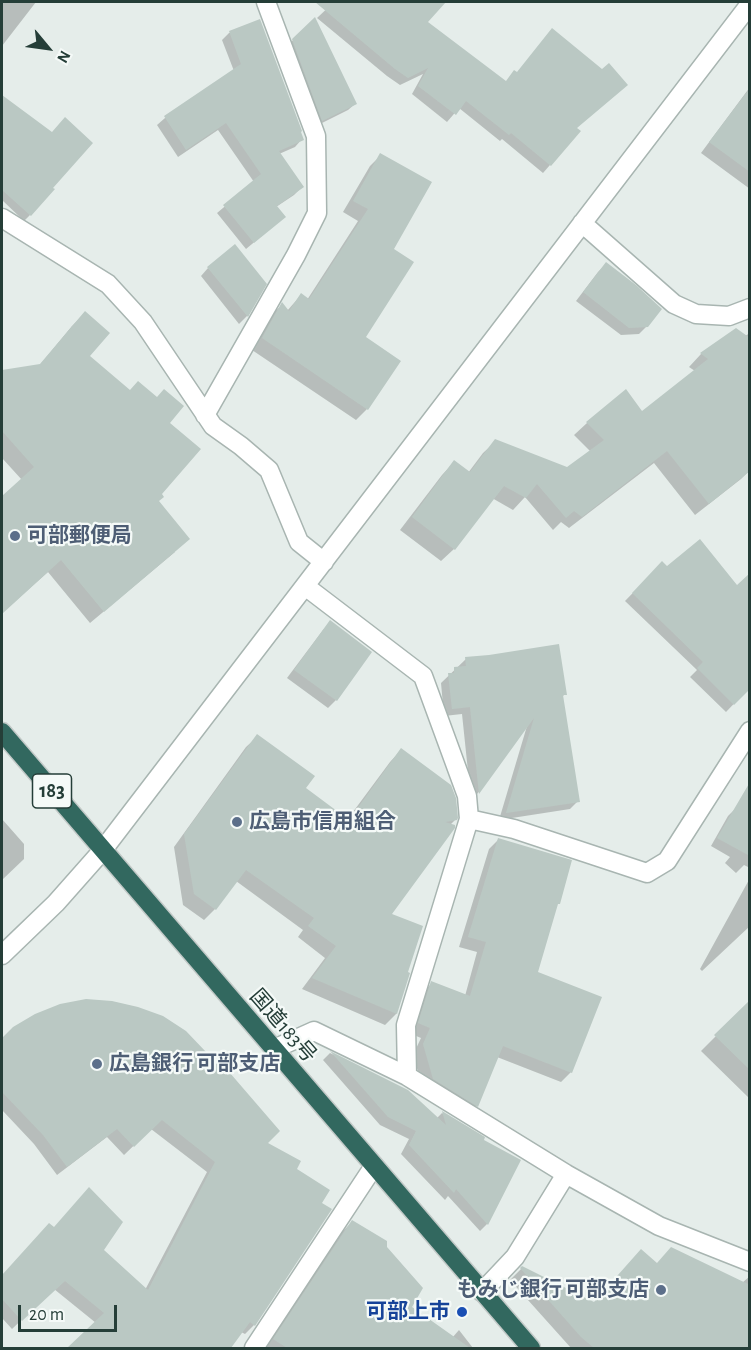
<!DOCTYPE html>
<meta charset="utf-8">
<style>
body{margin:0}
#map{position:relative;width:751px;height:1350px;overflow:hidden;background:#e5edea;font-family:"Alegreya Sans",sans-serif}
canvas{display:block}
.frame{position:absolute;inset:0;border:3px solid #253e38;pointer-events:none}
.north{position:absolute;left:18px;top:18px;width:60px;height:60px;-webkit-text-stroke:4px #f5faf8;paint-order:stroke;rotate:119deg;font-size:16px;font-weight:700;line-height:24px;text-align:center;color:#253e38}
.north::after{content:'';display:block;margin:auto;width:21px;height:27px;background:#253e38;clip-path:polygon(50% 0,100% 100%,50% 72%,0 100%)}
.scale{position:absolute;left:18px;top:1305px;width:99px;height:27px;box-sizing:border-box;border:3px solid #253e38;border-top:0;padding-left:8px;font-size:18px;line-height:21px;white-space:nowrap;color:#253e38;-webkit-text-stroke:4px #f5faf8;paint-order:stroke}
</style>
<div id="map">
<canvas width="751" height="1350"></canvas>
<div class="frame"></div>
<div class="north">N</div>
<div class="scale">20 m</div>
</div>
<script>
const context = document.querySelector('canvas').getContext('2d');
context.lineJoin = 'round';
function fill(path, color) { context.fillStyle = color; context.fill(path, 'evenodd'); }
const poly = rows => new Path2D(rows.map(r => 'M' + r).join(''));
function strokePath(path, color, width, dash) { context.strokeStyle = color; context.lineWidth = width; context.lineCap = dash ? 'butt' : 'round'; context.setLineDash(dash || []); context.stroke(path); }
function label(font, color, halo, rows, align = 'center') {
  context.font = font + ' "Alegreya Sans","Noto Sans JP",sans-serif'; context.lineWidth = 4.5; context.setLineDash([]); context.textBaseline = 'middle'; context.strokeStyle = halo; context.fillStyle = color; for (const [text, x, y, turn = 0] of rows) {
    context.save(); context.translate(x, y); context.rotate((+turn || 0) * Math.PI / 180); context.textAlign = isNaN(turn) ? turn : align; if (halo) context.strokeText(text, 0, 0); context.fillText(text, 0, 0); context.restore();
  }
}
const shadow = poly([
 [2,2,36,2,2,46],
 [334,2,444,2,426,23,505,83,576,129,550,165,543,173,502,139,500,141,459,108,447,122,412,94,423,74,400,85,387,76,317,18],
 [314,20,355,104,348,110,316,126,286,47],
 [259,21,302,139,295,147,279,154,302,187,294,195,276,207,276,224,246,249,217,213,254,182,218,130,178,157,157,125,165,118,234,71,222,40,229,33],
 [750,87,750,189,701,153],
 [17,118,30,215,24,221,2,200,2,138],
 [381,155,392,249,364,338,367,409,356,420,252,350,271,315,282,305,287,311,301,295,307,300,358,221,343,212,370,166],
 [606,264,647,326,639,334,621,335,576,301,598,272],
 [208,268,265,284,247,316,239,324,201,276],
 [85,313,88,356,168,423,160,494,157,502,175,552,90,623,48,572,2,613,2,499,22,480,2,458,2,372,39,366,72,326],
 [736,330,745,336,750,333,750,470,741,479,695,515,654,463,569,528,561,522,553,530,525,497,513,510,492,498,454,549,441,561,400,530,442,475,454,462,468,473,483,453,496,441,568,469,591,452,574,435,587,423,626,391,641,413,695,371,689,367,701,354],
 [662,563,667,568,737,587,750,687,726,712,690,677,697,670,625,601],
 [331,622,336,700,328,708,287,678,323,630],
 [466,659,565,694,562,697,578,801,570,809,499,820,527,726,478,793,471,800,462,714,444,716,441,683],
 [258,736,304,788,347,820,390,762,401,750,455,820,450,825,390,915,406,973,396,1014,385,1025,302,989,325,958,298,937,303,930,236,881,215,909,204,920,183,905,174,847,246,747],
 [736,808,750,816,750,868,744,865,736,873,725,863,730,857,711,846,728,816],
 [2,819,24,844,24,859,2,880],
 [499,839,556,906,536,973,571,1072,561,1082,497,1057,477,1106,467,1116,423,1088,413,1055,421,1038,409,1033,422,993,432,983,465,996,477,952,459,947,489,849],
 [750,878,750,926,702,971,700,969],
 [750,1002,750,1099,701,1051],
 [14,1028,265,1143,295,1169,320,1203,330,1209,254,1325,245,1334,241,1332,229,1348,69,1348,96,1323,54,1289,12,1329,2,1318,2,1276,40,1234,102,1250,145,1290,207,1172,151,1129,124,1155,107,1137,57,1175,34,1144,2,1110,2,1040],
 [330,1053,407,1091,437,1118,442,1113,483,1138,487,1224,480,1231,448,1196,445,1200,401,1154,409,1139,380,1125,323,1060],
 [352,1222,386,1248,410,1307,452,1338,459,1330,473,1348,265,1348,340,1234],
 [656,1264,742,1283,750,1276,750,1348,571,1348,510,1280,522,1268,594,1303]
]);
const building = poly([
 [315,2,446,2,428,22,506,81,514,70,517,72,552,28,602,69,609,63,628,85,577,128,581,131,551,166,511,133,509,135,466,101,456,115,418,86,428,68,408,78,395,69],
 [315,17,357,104,322,121,292,39],
 [260,19,302,131,301,132,304,140,279,151,304,187,277,206,286,217,254,243,223,205,261,174,226,123,186,150,164,116,241,64,229,31],
 [750,88,750,172,709,142],
 [2,95,52,132,65,117,93,143,53,188,55,189,31,216,2,190],
 [380,153,432,182,394,249,414,262,366,337,401,361,368,410,262,338,282,302,289,311,301,293,309,299,368,209,353,201],
 [235,244,267,284,248,317,207,267],
 [606,262,636,285,662,309,648,327,629,328,583,292],
 [85,311,110,333,90,356,130,390,138,381,157,397,164,389,184,406,170,423,201,449,162,494,164,497,159,501,190,539,104,612,61,560,2,614,2,496,34,467,2,431,2,370,40,364],
 [736,328,750,338,750,471,709,504,667,451,582,517,574,511,566,518,537,484,526,498,504,486,455,550,412,517,454,460,470,472,495,439,567,467,604,440,586,422,626,389,642,411,708,359,700,353],
 [700,539,737,585,750,573,750,689,734,705,697,668,703,662,632,593,662,561,667,566],
 [330,620,372,652,337,701,294,670],
 [559,644,567,695,563,695,580,802,506,813,534,718,479,794,470,707,452,709,448,673,454,673,454,667,466,666,465,657,489,655],
 [257,734,315,776,306,788,349,820,401,748,451,785,456,798,458,818,457,820,445,822,455,825,455,828,392,914,423,926,408,972,410,973,397,1014,312,978,336,946,308,926,314,918,246,870,216,910,194,894,184,834],
 [750,782,750,856,717,838],
 [498,838,572,860,560,904,558,904,538,972,602,997,572,1073,503,1046,478,1107,433,1079,423,1044,430,1028,418,1023,431,981,470,996,486,942,468,937],
 [86,999,112,1001,138,1007,163,1016,186,1031,228,1075,230,1073,280,1131,268,1143,301,1161,297,1169,330,1190,322,1203,332,1209,255,1326,250,1322,231,1348,67,1348,104,1313,65,1281,22,1321,2,1299,2,1275,49,1223,54,1227,89,1187,123,1222,104,1250,148,1290,215,1162,162,1120,134,1147,117,1129,67,1167,43,1135,2,1092,2,1038,13,1027,35,1014,60,1004],
 [750,1000,750,1070,714,1035],
 [330,1051,408,1090,446,1125,442,1111,485,1137,484,1140,521,1160,488,1225,456,1189,454,1193,409,1145,416,1131,388,1117],
 [352,1220,387,1241,387,1247,423,1288,412,1307,470,1348,287,1348,273,1339],
 [671,1247,750,1285,750,1348,594,1348,581,1337,520,1268,522,1266,594,1302,641,1249,657,1263]
]);
const minor = poly([
 [2,218,108,284,143,322,213,426,241,446,269,470,299,542,324,562],
 [582,223,674,304,696,314,729,316,750,308],
 [205,415,296,255,317,213,316,136,266,2],
 [305,586,423,676,467,796,469,819,406,1025,407,1076],
 [469,819,514,829,647,873,667,861,750,731],
 [2,955,56,903,102,851,750,4],
 [274,1049,314,1031,407,1076,566,1174,659,1226,750,1262],
 [482,1292,515,1257,566,1174],
 [254,1348,374,1166]
]);
const highway = poly([
 [2,732,531,1348]
]);
const markers = [
 [15,536,6,"#5c6f8a"],
 [237,822,6,"#5c6f8a"],
 [97,1064,6,"#5c6f8a"],
 [661,1290,6,"#5c6f8a"],
 [462,1312,6,"#1a4fb4"]
];
const shields = [
 [52,791,39]
];
const shieldNames = [
 ["183",52,791]
];
const serviceNames = [
 ["可部郵便局",27,536],
 ["広島市信用組合",249,822],
 ["広島銀行 可部支店",109,1064],
 ["もみじ銀行 可部支店",649,1290,"right"]
];
const streetNames = [
 ["国道183号",283,1026,49]
];
const transitNames = [
 ["可部上市",450,1312]
];
fill(shadow, '#0003');
fill(building, '#bac8c3');
strokePath(minor, '#a8b5b1', 21);
strokePath(highway, '#c2c9c7', 21);
strokePath(minor, '#fff', 18);
strokePath(highway, '#32685f', 18);
for (const [x, y, r, color] of markers) { const dot = new Path2D(); dot.arc(x, y, r, 0, 2 * Math.PI); context.fillStyle = color; context.fill(dot); strokePath(dot, '#f5faf8', 2); }
for (const [x, y, w] of shields) { const box = new Path2D(); box.roundRect(x - w / 2, y - 17, w, 34, 4.5); context.fillStyle = '#f5faf8'; context.fill(box); strokePath(box, '#253e38', 1.5); }
label('bold 20px', '#253e38', null, shieldNames);
label('bold 21px', '#4e5e75', '#f5faf8', serviceNames, 'left');
label('21px', '#253e38', '#f5faf8', streetNames);
label('bold 21px', '#164399', '#f5faf8', transitNames, 'right');
</script>
